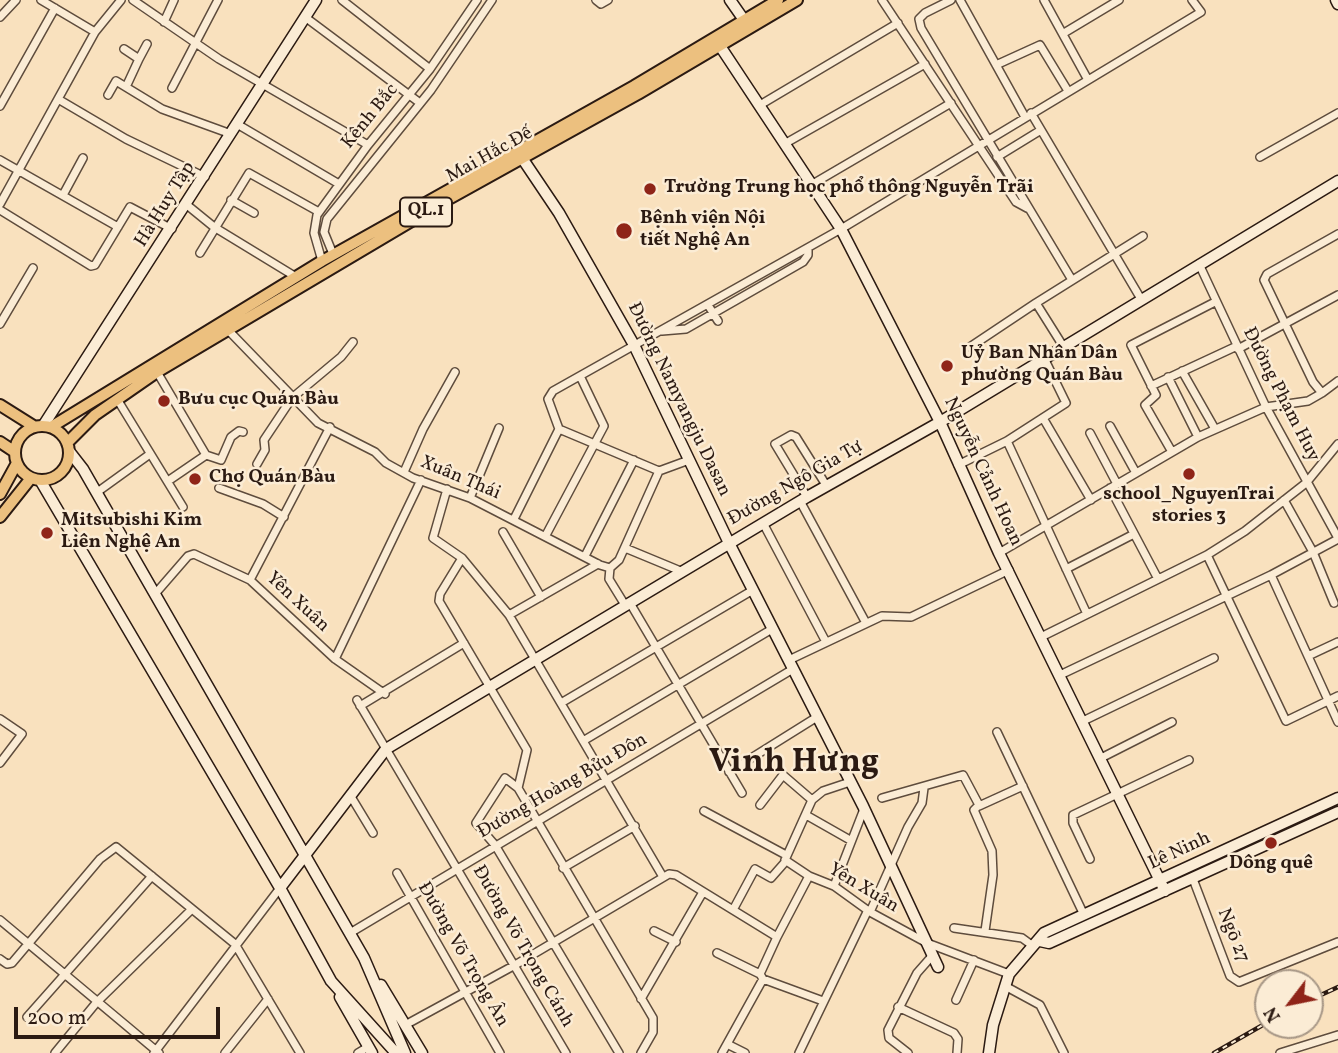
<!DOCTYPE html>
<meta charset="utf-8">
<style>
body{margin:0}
#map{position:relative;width:1338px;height:1053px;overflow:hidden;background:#f9e1be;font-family:Vollkorn,serif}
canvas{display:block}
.north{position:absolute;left:1254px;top:969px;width:70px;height:70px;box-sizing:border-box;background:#fbecd5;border:2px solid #a89887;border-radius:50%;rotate:238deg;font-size:19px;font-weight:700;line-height:28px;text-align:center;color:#2b1a12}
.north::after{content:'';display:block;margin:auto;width:24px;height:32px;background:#8f2418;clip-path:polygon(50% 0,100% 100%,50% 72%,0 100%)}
.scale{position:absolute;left:14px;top:1007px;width:206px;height:32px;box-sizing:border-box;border:4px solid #2b1a12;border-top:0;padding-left:9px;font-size:21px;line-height:24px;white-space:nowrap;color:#2b1a12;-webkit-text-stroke:5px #fbecd5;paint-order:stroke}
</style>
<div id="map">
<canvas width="1338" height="1053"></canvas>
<div class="north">N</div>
<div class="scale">200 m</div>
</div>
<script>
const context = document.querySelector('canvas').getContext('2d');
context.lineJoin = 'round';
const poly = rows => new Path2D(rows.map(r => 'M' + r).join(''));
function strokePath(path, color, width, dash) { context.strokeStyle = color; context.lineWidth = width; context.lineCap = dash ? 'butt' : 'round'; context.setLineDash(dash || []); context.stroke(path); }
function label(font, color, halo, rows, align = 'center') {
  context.font = font + ' Vollkorn,serif'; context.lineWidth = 5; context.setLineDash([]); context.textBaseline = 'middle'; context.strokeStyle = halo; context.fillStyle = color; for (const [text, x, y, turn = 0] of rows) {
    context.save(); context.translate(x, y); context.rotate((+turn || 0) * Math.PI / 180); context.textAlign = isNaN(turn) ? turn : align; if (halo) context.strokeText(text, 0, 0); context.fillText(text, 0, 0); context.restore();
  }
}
const street = poly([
 [41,0,95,32],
 [133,0,219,59,368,145],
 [342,0,430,69],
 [596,0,601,4,608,0],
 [882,0,1016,202,1027,208],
 [951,0,925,13,919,19,921,28,1072,280],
 [960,0,1025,117],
 [1044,0,1088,80],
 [0,17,16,0],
 [305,17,420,103],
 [164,22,174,0],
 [1064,33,1119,0],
 [124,49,139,59,126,87],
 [139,59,147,44],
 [996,65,1040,45,1068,91],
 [172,88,218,0],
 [108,95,116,81,162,109,231,134],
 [58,99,126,139,205,177],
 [760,105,898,23],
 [0,106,55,8],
 [1031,113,1141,299],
 [237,124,339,184],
 [786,143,925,64],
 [997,157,1041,130],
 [1260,157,1338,113],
 [0,160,118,227],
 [811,185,951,103],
 [63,195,83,158],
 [231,200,254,213],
 [0,204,95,32,121,0],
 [187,205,214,227,296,277],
 [0,210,91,266,95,265,130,207,172,229],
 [1338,234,1267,274,1264,280,1313,382,1322,393,1338,381],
 [200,253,249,173,319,212],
 [333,254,324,232,327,219,431,90,492,0],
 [322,261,314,233,317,215,368,145,430,69,477,0],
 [1199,264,1266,407,1338,538],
 [708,305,718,321],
 [0,324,33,268],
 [228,330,318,423,375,452,386,463,413,478,470,498,600,565,610,568,619,560,659,471],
 [662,331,686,329,803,262,808,255,808,248],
 [1063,346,1036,303,1143,236],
 [970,347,1036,303],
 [1238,349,1338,295],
 [1182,371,1215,429],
 [157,372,206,455,168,481],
 [1168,377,1198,437],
 [1151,386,1237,346],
 [117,399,183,507],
 [1043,418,1091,500],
 [1110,426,1136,473],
 [559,429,548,399,553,391,841,229,1201,12,1192,0],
 [1090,433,1117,484],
 [1007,441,1087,614],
 [1172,452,1145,405,1156,395,1131,345,1215,302],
 [206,455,221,460,231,437,239,431,243,432],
 [257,464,265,450,264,440,292,398,341,357,353,342],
 [958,465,1007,441,1066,403,1044,358],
 [404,472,423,429,455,372],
 [219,488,263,504,284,517],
 [1110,488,1158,579],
 [447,489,433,538,462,558,509,615,663,877],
 [96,493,150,454],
 [807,497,775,444,791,435,796,437,826,485],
 [470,498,499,428],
 [1284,500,1313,552,1334,603],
 [800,501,866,623],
 [514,519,559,429,659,471,689,460],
 [763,523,826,642],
 [503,532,541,597],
 [546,535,604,426,580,376],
 [625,548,683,572],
 [999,553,1198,437,1266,407,1308,401,1322,393],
 [1207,555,1286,721,1338,696],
 [585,556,634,460],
 [462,558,440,594,439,601,527,750,518,788],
 [610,568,609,579,625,605],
 [1066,569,1134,534],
 [1271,575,1338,722],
 [250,580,330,427],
 [155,594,188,556,194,554,250,580,335,659,385,694],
 [630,603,742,793],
 [509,615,598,564],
 [1043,636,1207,555,1245,531,1306,483,1338,444],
 [1308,656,1338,642],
 [335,659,421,480],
 [789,660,882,616,911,617,1009,570],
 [1060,675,1271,575,1338,539],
 [357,700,566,1053],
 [561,703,753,590],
 [360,706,464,643],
 [0,719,22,734,0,763],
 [1083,721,1214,658],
 [997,732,1084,915],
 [583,741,772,629],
 [1101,758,1172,722],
 [729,772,817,717],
 [350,795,373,833],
 [882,798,963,775,979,805,974,810,992,851,993,875,985,931],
 [812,800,823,791,850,782],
 [760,805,783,775,812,800,785,860,809,876],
 [979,806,1023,786],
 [704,811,786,855],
 [806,815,850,840],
 [1090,859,1073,823,1073,815,1189,760],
 [563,868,635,826],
 [397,873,500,1053],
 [1193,879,1230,976,1239,982,1338,942],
 [834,886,864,809],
 [733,910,755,869,771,878,786,861],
 [870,912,908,827,922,803,924,788],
 [0,920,159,1053],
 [954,928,1022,938,1033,946],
 [654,931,676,942],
 [350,933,793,669],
 [717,953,760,974],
 [0,959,7,964,12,963,100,859,116,847,235,944,300,1053],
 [763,979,823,1001],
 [1005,986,1040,1005,1064,1053],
 [641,999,703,892],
 [956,1000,974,960],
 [898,1007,954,1033,958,1039,957,1053],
 [27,1017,152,876],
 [407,1024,515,965,669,874,676,875,777,937,809,876,834,886,870,912,927,943,1009,974],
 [727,1044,745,1053],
 [55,1053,96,1003,192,909],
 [154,1053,280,888],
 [225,1053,268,999],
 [358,1053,368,1047],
 [619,1053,495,845,476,823,505,778,518,788,653,1018,653,1032,641,1053],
 [722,1053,763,979,760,974,777,937],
 [799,1053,868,910],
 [908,1053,889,1038,888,1030,917,973,932,956],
 [1280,1053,1338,1035]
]);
const secondary = poly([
 [730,0,744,20],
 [1336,0,1338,4],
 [720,46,841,229,940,422,999,553,1165,891],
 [522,158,559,213,634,345,729,543,863,806,938,967],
 [43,426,316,0],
 [69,451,83,469,364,958,405,1053],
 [40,480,280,888,331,981,396,1053],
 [280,888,386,749,807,497,940,422,1338,181],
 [1040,941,1049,943,1338,812],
 [381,985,422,1053],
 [340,997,372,1053],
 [989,1053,993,1025,1009,974,1044,933,1338,798]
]);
const primary = poly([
 [0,405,35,427],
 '15 453a27 27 0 1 1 54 0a27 27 0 1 1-54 0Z',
 [51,427,322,261,634,86,778,0],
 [0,442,15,452],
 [67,443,95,415,157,372,447,200,638,94,797,0],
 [0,494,17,463],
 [0,517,31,478]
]);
const rail = poly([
 [1310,1000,1338,987],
 [1214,1053,1268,1022]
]);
const markers = [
 [650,189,7,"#8f2418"],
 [624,231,9,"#8f2418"],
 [947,366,7,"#8f2418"],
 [164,401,7,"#8f2418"],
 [1189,474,7,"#8f2418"],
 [195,479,7,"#8f2418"],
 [47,533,7,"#8f2418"],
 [1271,843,7,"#8f2418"]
];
const shields = [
 [426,212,52]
];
const shieldNames = [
 ["QL.1",426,212]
];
const streetNames = [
 ["Kênh Bắc",371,117,-51],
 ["Mai Hắc Đế",490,156,-29],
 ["Hà Huy Tập",166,205,-58],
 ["Đường Phạm Huy",1280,395,63],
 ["Đường Namyangju Dasan",678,400,64],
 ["Nguyễn Cảnh Hoan",982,472,65],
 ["Xuân Thái",460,479,23],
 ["Đường Ngô Gia Tự",796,484,-30],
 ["Yên Xuân",297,603,43],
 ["Đường Hoàng Bửu Đôn",563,787,-30],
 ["Lê Ninh",1180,852,-25],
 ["Yên Xuân",863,889,31],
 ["Ngõ 27",1232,936,68],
 ["Đường Võ Trọng Cánh",522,947,60],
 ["Đường Võ Trọng Ân",462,955,60]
];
const poiNames = [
 ["Trường Trung học phổ thông Nguyễn Trãi",664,189],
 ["Bệnh viện Nội",640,220],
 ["tiết Nghệ An",640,242],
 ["Uỷ Ban Nhân Dân",961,355],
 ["phường Quán Bàu",961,377],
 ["Bưu cục Quán Bàu",178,401],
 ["Chợ Quán Bàu",209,479],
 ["school_NguyenTrai",1189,496,"center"],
 ["stories 3",1189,518,"center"],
 ["Mitsubishi Kim",61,522],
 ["Liên Nghệ An",61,544],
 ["Dông quê",1271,865,"center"]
];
const townNames = [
 ["Vinh Hưng",794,765]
];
strokePath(street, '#5e4c3d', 10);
strokePath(secondary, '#2b1a12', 13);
strokePath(primary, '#2b1a12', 14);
strokePath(street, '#fbecd5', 7);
strokePath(secondary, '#fbecd5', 10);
strokePath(primary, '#ecc07f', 10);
strokePath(rail, '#2b1a12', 4.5);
strokePath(rail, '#fbecd5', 2, [5]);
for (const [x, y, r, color] of markers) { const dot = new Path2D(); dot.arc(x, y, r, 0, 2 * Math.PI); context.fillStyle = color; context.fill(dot); strokePath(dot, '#fbecd5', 2.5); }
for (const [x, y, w] of shields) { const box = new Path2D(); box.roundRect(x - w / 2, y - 14.5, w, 29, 5); context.fillStyle = '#fbecd5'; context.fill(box); strokePath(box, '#2b1a12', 2); }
label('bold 18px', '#2b1a12', null, shieldNames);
label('19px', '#2b1a12', '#fbecd5', streetNames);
label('bold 19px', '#2b1a12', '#fbecd5', poiNames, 'left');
label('bold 33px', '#2b1a12', '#fbecd5', townNames);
</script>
